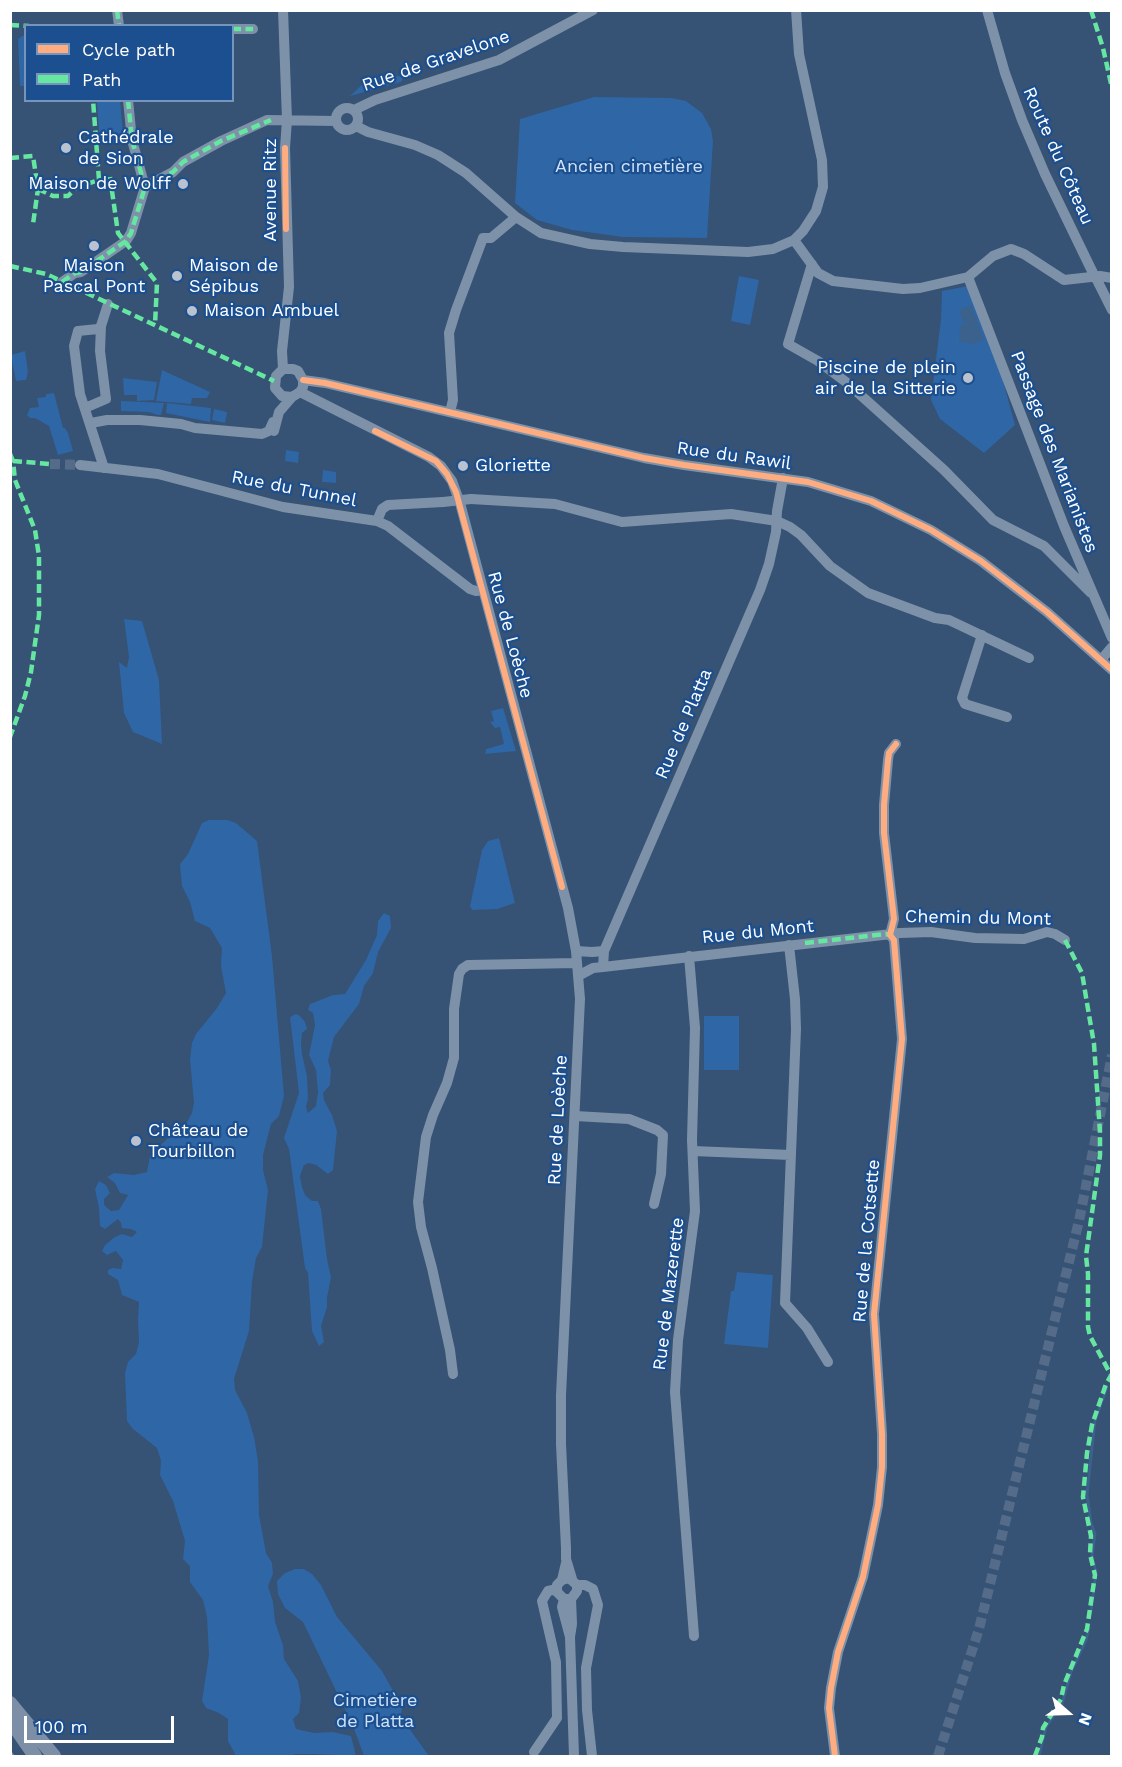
<!DOCTYPE html>
<meta charset="utf-8">
<style>
body{margin:0}
#map{position:relative;width:1122px;height:1767px;overflow:hidden;background:#365274;font-family:"Work Sans",sans-serif}
canvas{display:block}
.frame{position:absolute;inset:0;border:12px solid #fff;pointer-events:none}
.legend{position:absolute;left:24px;top:24px;width:210px;height:78px;box-sizing:border-box;background:#1b4f8f;border:2px solid #7695bc;margin:0;padding:8px 10px;list-style:none;font-size:18px;color:#fff}
.legend li{display:flex;align-items:center;gap:12px;height:30px}
.legend b{width:30px;border:2px solid #7695bc}
.north{position:absolute;left:1038px;top:1683px;width:60px;height:60px;-webkit-text-stroke:4px #1b4f8f;paint-order:stroke;rotate:110deg;font-size:16px;font-weight:700;line-height:24px;text-align:center;color:#fff}
.north::after{content:'';display:block;margin:auto;width:21px;height:27px;background:#fff;clip-path:polygon(50% 0,100% 100%,50% 72%,0 100%)}
.scale{position:absolute;left:24px;top:1716px;width:150px;height:27px;box-sizing:border-box;border:3px solid #fff;border-top:0;padding-left:8px;font-size:18px;line-height:21px;white-space:nowrap;color:#fff;-webkit-text-stroke:4px #1b4f8f;paint-order:stroke}
</style>
<div id="map">
<canvas width="1122" height="1767"></canvas>
<div class="frame"></div>
<ul class="legend">
<li><b style="height:8px;background:#ffac80"></b>Cycle path</li>
<li><b style="height:8px;background:#66e7a1"></b>Path</li>
</ul>
<div class="north">N</div>
<div class="scale">100 m</div>
</div>
<script>
const context = document.querySelector('canvas').getContext('2d');
context.lineJoin = 'round';
function fill(path, color) { context.fillStyle = color; context.fill(path, 'evenodd'); }
const poly = rows => new Path2D(rows.map(r => 'M' + r).join(''));
function strokePath(path, color, width, dash) { context.strokeStyle = color; context.lineWidth = width; context.lineCap = dash ? 'butt' : 'round'; context.setLineDash(dash || []); context.stroke(path); }
function label(font, color, halo, rows, align = 'center') {
  context.font = font + ' "Work Sans",sans-serif'; context.lineWidth = 4.5; context.setLineDash([]); context.textBaseline = 'middle'; context.strokeStyle = halo; context.fillStyle = color; for (const [text, x, y, turn = 0] of rows) {
    context.save(); context.translate(x, y); context.rotate((+turn || 0) * Math.PI / 180); context.textAlign = isNaN(turn) ? turn : align; if (halo) context.strokeText(text, 0, 0); context.fillText(text, 0, 0); context.restore();
  }
}
const green = poly([
 [22,36,25,36,26,86,20,86,18,39],
 [404,76,401,82,350,96,370,77],
 [594,97,671,98,686,101,702,113,711,129,713,141,707,238,623,237,572,230,537,220,515,203,520,119],
 [97,101,120,101,124,143,100,144],
 [739,276,759,280,750,325,731,321],
 [968,286,996,355,1015,425,984,453,940,419,931,400,941,319,942,291],
 [25,351,28,372,26,380,16,381,11,355],
 [162,370,210,392,207,398,192,398,191,404,156,401],
 [123,378,157,382,154,400,137,401,137,395,124,395],
 [54,393,63,428,65,428,68,433,73,451,58,455,49,426,35,418,30,418,27,415,30,408,39,407,37,398,46,397,46,394],
 [121,401,164,403,161,415,158,415,149,412,121,411],
 [167,403,211,408,210,422,166,413],
 [214,409,227,412,225,423,212,420],
 [286,450,299,452,298,463,285,461],
 [323,470,336,472,336,483,322,482],
 [124,619,142,621,159,680,162,744,133,732,124,713,119,662,127,668,129,657],
 [503,708,516,751,485,754,486,749,504,744,500,727,495,728,490,722,494,721,491,711],
 [209,820,227,820,236,823,257,841,272,956,284,1096,279,1116,271,1124,263,1155,263,1170,268,1190,262,1247,256,1258,252,1282,249,1331,234,1379,235,1390,247,1413,254,1437,258,1461,259,1515,266,1553,272,1563,273,1574,268,1586,273,1602,275,1622,283,1645,284,1659,298,1681,301,1698,299,1713,293,1719,296,1729,314,1733,333,1732,351,1736,356,1756,312,1754,296,1754,289,1756,236,1756,228,1741,228,1719,219,1713,206,1708,202,1701,209,1655,207,1617,203,1600,190,1582,190,1566,183,1559,185,1541,173,1501,160,1475,161,1461,157,1448,133,1429,127,1421,125,1373,128,1362,136,1354,139,1342,138,1321,139,1302,122,1295,118,1280,108,1274,108,1270,113,1268,121,1269,123,1260,116,1251,107,1255,102,1251,105,1245,115,1237,122,1234,132,1237,137,1232,131,1229,122,1228,121,1223,118,1219,105,1229,100,1226,99,1208,95,1189,99,1181,106,1185,110,1193,104,1199,104,1205,111,1211,119,1210,128,1195,120,1193,115,1183,107,1177,114,1173,134,1175,147,1172,150,1156,173,1133,186,1124,192,1113,194,1103,190,1059,192,1043,196,1034,217,1008,226,993,221,966,222,948,210,928,195,921,190,902,182,886,180,864,188,854,202,823],
 [499,838,515,903,497,909,472,910,470,906,482,850,488,841],
 [384,913,390,916,391,928,378,952,373,973,364,986,359,1004,334,1037,328,1061,331,1070,330,1085,323,1093,324,1100,332,1115,337,1131,333,1170,328,1174,316,1165,309,1163,304,1165,300,1176,302,1187,305,1195,312,1201,318,1201,321,1209,327,1259,331,1277,327,1298,327,1307,321,1326,324,1342,319,1346,312,1331,308,1273,305,1268,289,1149,284,1138,299,1093,290,1017,296,1014,300,1016,305,1022,307,1029,302,1033,301,1044,302,1054,307,1076,308,1099,306,1107,308,1113,316,1106,318,1092,316,1070,309,1055,315,1025,313,1013,308,1010,310,1004,333,995,345,994,366,960,377,935,378,921],
 [704,1016,739,1016,739,1070,704,1070],
 [737,1272,773,1275,768,1348,724,1344,731,1291,734,1291],
 [295,1569,304,1569,312,1574,321,1585,337,1617,382,1671,402,1707,401,1717,429,1756,364,1756,353,1726,303,1622,285,1608,278,1594,277,1581,285,1573]
]);
const water = poly([
 [971,305,984,340,972,344,959,341,960,326,964,324,959,310]
]);
const stream = poly([
 [1091,1611,1096,1572,1092,1556,1095,1534,1091,1523,1087,1494,1095,1420,1107,1388],
 [1039,1756,1046,1727,1062,1704,1071,1672,1086,1640,1089,1628]
]);
const minorTunnel = poly([
 [50,464,80,465],
 [938,1756,979,1629,1079,1221,1112,1055]
]);
const minor = poly([
 [117,10,119,26],
 [283,10,287,120,285,148,289,287,282,351,283,369],
 [987,10,1005,73,1022,120,1045,174,1092,271],
 [232,29,253,29],
 [128,100,132,140,145,187],
 '336 119a11 11 0 1 1 22 0a11 11 0 1 1-22 0Z',
 [354,110,375,100,499,60,593,10],
 [356,126,368,132,415,145,438,155,466,173,516,217,541,233,590,244,623,247,748,252,773,249,794,240,803,231,816,211,823,187,822,160,799,54,796,10],
 [794,240,818,273,833,281,903,289,920,288,968,277,993,256,1011,249,1024,254,1064,280,1100,276,1112,278],
 [812,264,788,344,818,361,846,382,944,470,993,520,1044,546,1091,593],
 [968,277,1064,526,1112,638],
 [62,282,75,273,81,272,126,241,131,233,145,187,173,172,183,162,221,141,267,120,336,121],
 [1099,284,1112,310],
 [101,326,98,329,78,331,74,346,80,394,104,468],
 [303,380,325,383,644,458,684,465,808,482,871,501,931,530,981,561,1047,612,1112,670],
 [300,392,429,457,441,466,452,481,460,503,568,908,576,951,580,999,561,1395,561,1444,566,1548,566,1559,572,1579],
 [85,408,106,399,100,351,101,326,108,304],
 [450,412,453,400,449,333,456,310,483,238,491,238,516,217],
 [91,423,107,420,140,420,181,424,195,428,262,434,269,431,273,422],
 [274,431,279,412,292,397,300,392,303,387,303,380,298,371,293,369,283,369,276,376,275,388,282,396,292,397],
 [80,465,158,474,283,507,377,521,388,526,470,589,476,591,483,590],
 [471,499,555,504,622,522,731,514,777,521,790,527,801,535,830,566,868,593,935,618,949,620,1029,658],
 [377,521,382,509,388,505,443,502],
 [982,635,962,698,965,704,1007,717],
 [1101,660,1112,647],
 [789,945,795,999,796,1029,785,1303,807,1328,828,1362],
 [576,951,592,952,604,951],
 [689,956,695,1028,692,1140,695,1211,678,1340,675,1392,694,1636],
 [603,967,604,951,760,590,769,564,776,532,777,511,783,478],
 [578,976,593,968,603,967,900,933,931,932,975,938,1024,939,1047,932,1055,934,1065,940],
 [575,1116,629,1119,657,1130,663,1135,661,1174,654,1204],
 [693,1151,791,1155],
 [453,1374,450,1350,432,1268,421,1227,418,1202,426,1137,433,1115,447,1083,454,1058,454,1009,459,974,462,969,468,965,577,963],
 [562,1580,569,1578,577,1585,577,1591,571,1599,564,1599,557,1592,557,1585,562,1580,566,1563],
 [577,1585,585,1585,593,1589,598,1605,586,1668,587,1710,592,1756],
 [564,1599,562,1607,570,1637],
 [571,1599,572,1624,570,1637,574,1756],
 [534,1752,557,1718,556,1662,542,1601,548,1591,557,1589],
 [835,1756,829,1708,831,1688,838,1652,863,1577,878,1505,882,1467,882,1434,874,1314,902,1039,894,940,890,935,894,919,884,833,884,805,888,760,889,753,896,744]
]);
const major = poly([
 [10,1703,54,1756],
 [10,1720,35,1756]
]);
const rail = poly([
 [10,1752,13,1756]
]);
const minorBridge = poly([
 [1092,271,1099,284],
 [443,502,471,499]
]);
const quiet = poly([
 [117,10,119,26],
 [1091,10,1103,48,1112,88],
 [10,25,29,26],
 [232,29,253,29],
 [128,100,132,140,145,187],
 [10,158,33,156,38,189,33,224],
 [110,177,118,233,157,283,155,325],
 [38,189,53,196,68,196,77,187,99,180,93,100],
 [10,266,46,274,274,381],
 [62,282,75,273,81,272,126,241,131,233,145,187,173,172,183,162,221,141,271,120],
 [10,454,13,461,15,480,35,530,39,556,39,615,31,672,25,696,10,737],
 [13,461,50,464],
 [1065,940,1082,973,1088,1009,1094,1044,1100,1132,1100,1155,1086,1256,1088,1274,1088,1327,1090,1336,1112,1377],
 [805,943,886,934,890,935],
 [1035,1756,1042,1737,1043,1728,1061,1699,1064,1685,1087,1629,1095,1575,1090,1554,1091,1536,1083,1497,1087,1453,1092,1425,1106,1384,1112,1374]
]);
const cycleway = poly([
 [285,148,286,229],
 [303,380,325,383,644,458,684,465,808,482,871,501,931,530,981,561,1047,612,1112,670],
 [375,431,436,461,447,474,456,492,562,887],
 [835,1756,829,1708,831,1688,838,1652,863,1577,878,1505,882,1467,882,1434,874,1314,902,1039,894,940,890,935,894,919,884,833,884,805,888,760,889,753,896,744]
]);
const markers = [
 [66,148,6,"#b9c2ce"],
 [183,184,6,"#b9c2ce"],
 [94,246,6,"#b9c2ce"],
 [177,276,6,"#b9c2ce"],
 [192,311,6,"#b9c2ce"],
 [968,378,6,"#b9c2ce"],
 [463,466,6,"#b9c2ce"],
 [136,1141,6,"#b9c2ce"]
];
const streetNames = [
 ["Rue de Gravelone",436,61,-19],
 ["Route du Côteau",1058,156,66],
 ["Avenue Ritz",271,190,-90],
 ["Passage des Marianistes",1054,452,69],
 ["Rue du Rawil",734,456,8],
 ["Rue du Tunnel",294,489,11],
 ["Rue de Loèche",510,635,75],
 ["Rue de Platta",684,724,-67],
 ["Chemin du Mont",978,918,1],
 ["Rue du Mont",758,932,-6],
 ["Rue de Loèche",558,1120,-87],
 ["Rue de la Cotsette",867,1241,-85],
 ["Rue de Mazerette",669,1294,-83]
];
const poiNames = [
 ["Cathédrale",78,138],
 ["de Sion",78,159],
 ["Maison de Wolff",171,184,"right"],
 ["Maison",94,266,"center"],
 ["Pascal Pont",94,287,"center"],
 ["Maison de",189,266],
 ["Sépibus",189,287],
 ["Maison Ambuel",204,311],
 ["Piscine de plein",956,368,"right"],
 ["air de la Sitterie",956,389,"right"],
 ["Gloriette",475,466],
 ["Château de",148,1131],
 ["Tourbillon",148,1152]
];
const parkNames = [
 ["Ancien cimetière",629,167],
 ["Cimetière",375,1701],
 ["de Platta",375,1722]
];
fill(green, '#2f66a5');
fill(water, '#3b618d');
strokePath(stream, '#3b618d', 3);
strokePath(minorTunnel, '#546c89', 10, [10, 5]);
strokePath(minor, '#7d92a8', 10);
strokePath(major, '#7d8ea7', 14);
strokePath(rail, '#7e92a7', 3, [10, 4.5]);
strokePath(minorBridge, '#7d92a8', 10);
strokePath(quiet, '#66e7a1', 4.5, [9, 4.5]);
strokePath(cycleway, '#ffac80', 6);
for (const [x, y, r, color] of markers) { const dot = new Path2D(); dot.arc(x, y, r, 0, 2 * Math.PI); context.fillStyle = color; context.fill(dot); strokePath(dot, '#1b4f8f', 2); }
label('18px', '#fff', '#1b4f8f', streetNames);
label('18px', '#fff', '#1b4f8f', poiNames, 'left');
label('18px', '#cfe3fa', '#1b4f8f', parkNames);
</script>
